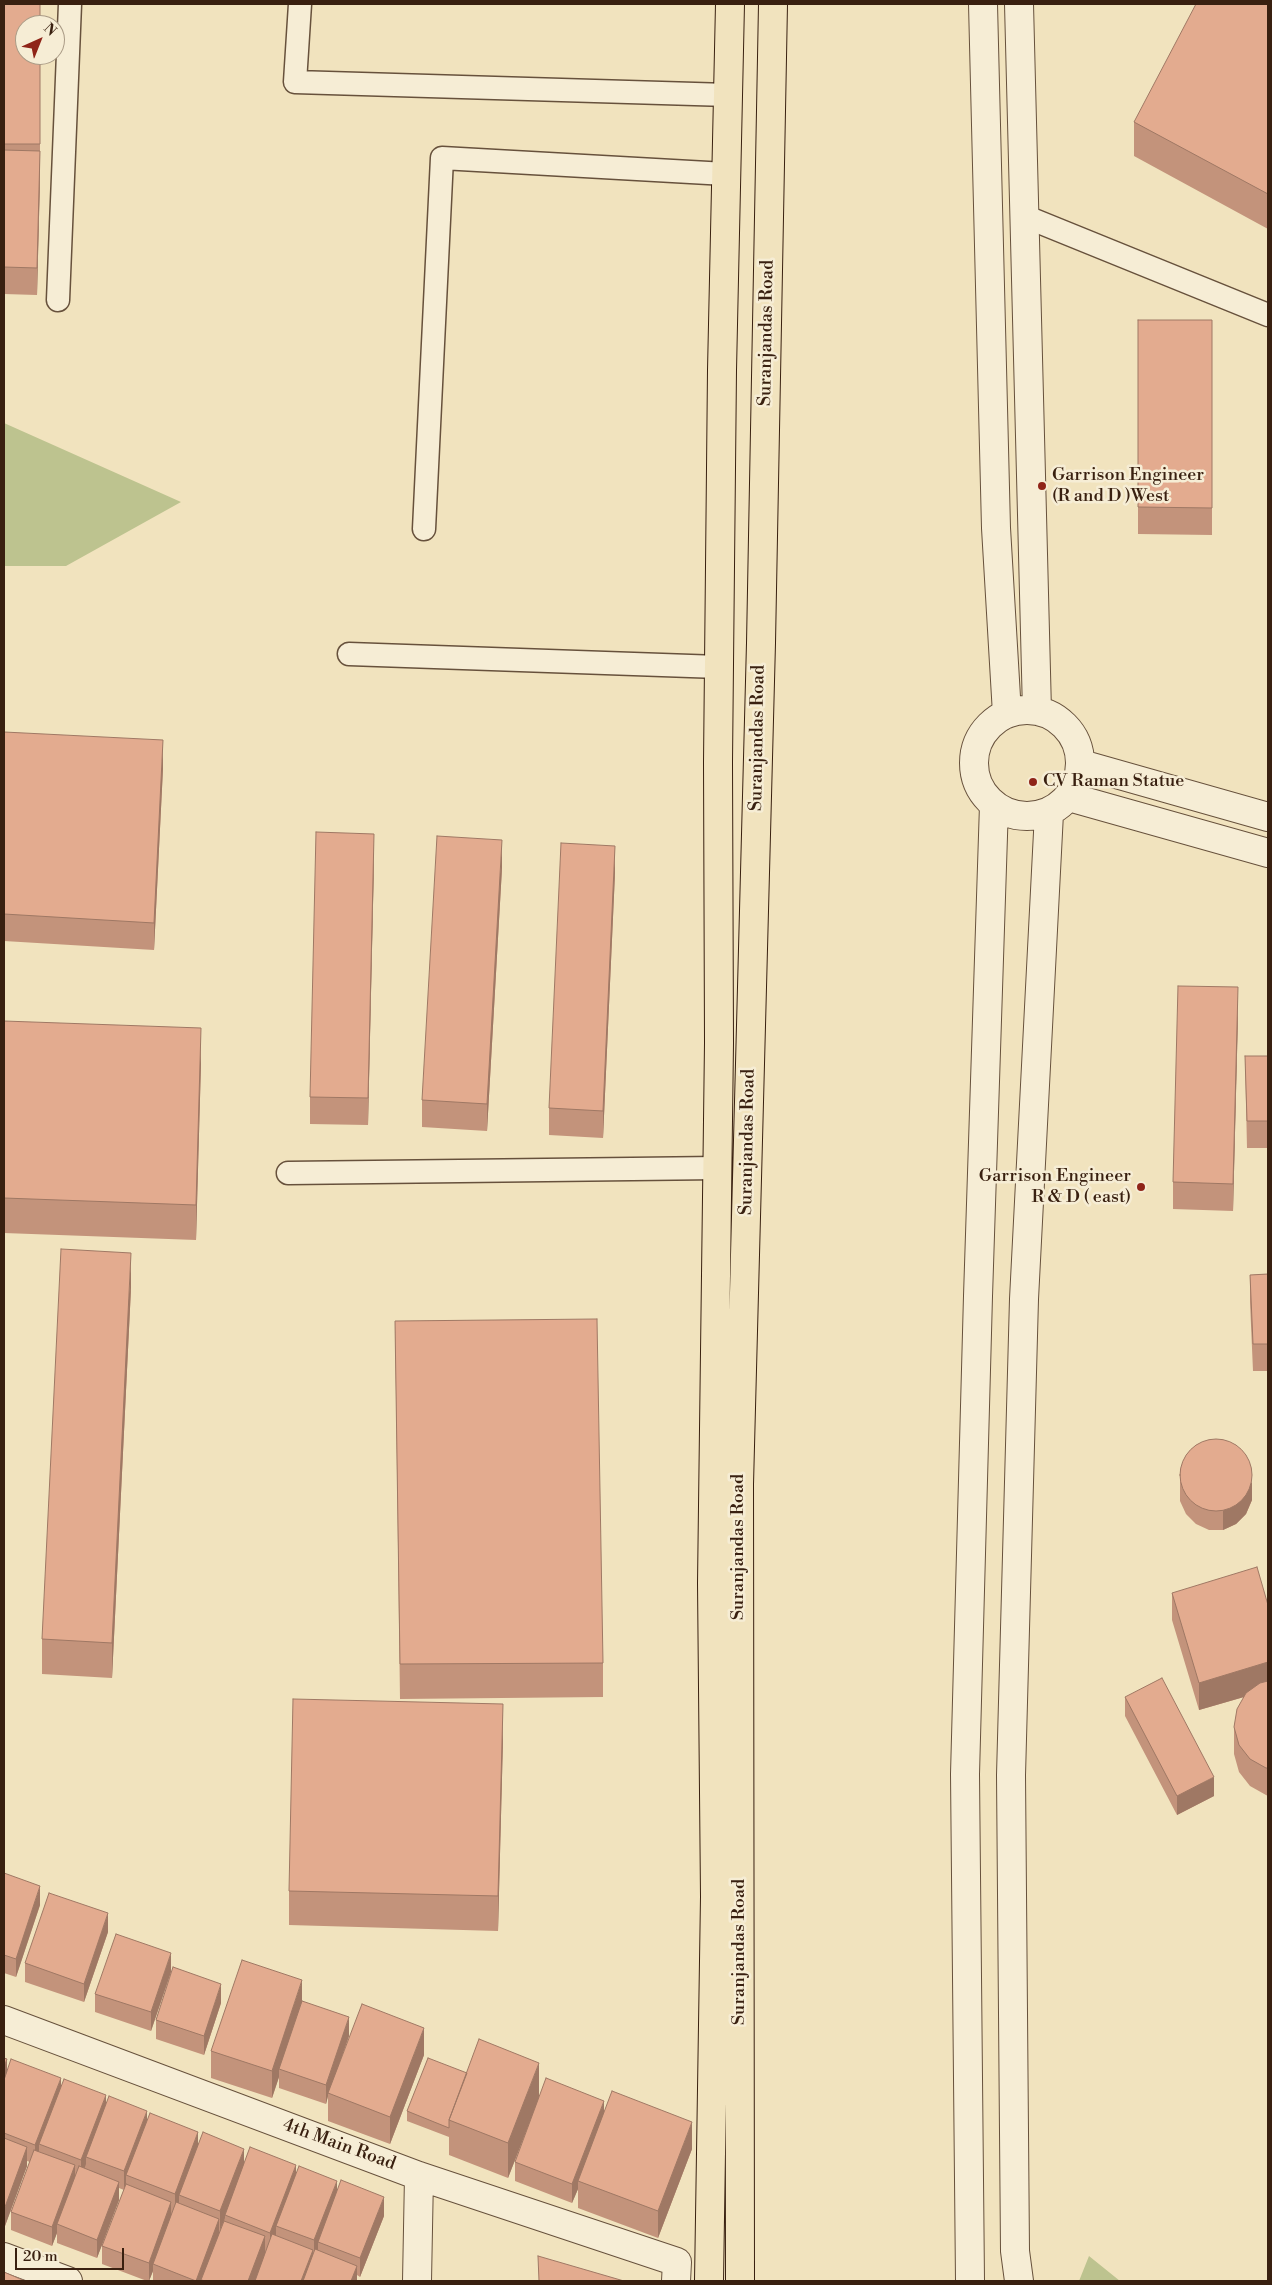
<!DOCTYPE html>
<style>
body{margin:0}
#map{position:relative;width:1272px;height:2285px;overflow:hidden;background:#f1e3be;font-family:"Libre Bodoni",serif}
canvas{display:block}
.frame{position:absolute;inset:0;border:5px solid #392010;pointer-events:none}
.north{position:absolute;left:15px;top:15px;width:50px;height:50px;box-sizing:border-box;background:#f6edd5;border:1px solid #aa9b86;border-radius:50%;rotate:44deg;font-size:14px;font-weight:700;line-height:20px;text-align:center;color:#392010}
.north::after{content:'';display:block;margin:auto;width:18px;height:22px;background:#8f2418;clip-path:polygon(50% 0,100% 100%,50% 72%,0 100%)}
.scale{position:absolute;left:15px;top:2248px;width:109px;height:22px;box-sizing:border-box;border:2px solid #392010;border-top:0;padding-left:6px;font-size:15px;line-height:18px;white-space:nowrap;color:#392010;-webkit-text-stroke:4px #f6edd5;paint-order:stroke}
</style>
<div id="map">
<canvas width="1272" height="2285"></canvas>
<div class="frame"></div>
<div class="north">N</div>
<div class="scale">20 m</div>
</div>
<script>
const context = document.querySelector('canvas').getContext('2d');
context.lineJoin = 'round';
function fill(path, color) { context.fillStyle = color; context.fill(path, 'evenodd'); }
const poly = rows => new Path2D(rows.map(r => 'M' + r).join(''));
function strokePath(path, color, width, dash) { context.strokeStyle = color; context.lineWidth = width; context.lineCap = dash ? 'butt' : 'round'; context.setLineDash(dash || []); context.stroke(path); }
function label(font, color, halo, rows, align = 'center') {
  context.font = font + ' "Libre Bodoni",serif'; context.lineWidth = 5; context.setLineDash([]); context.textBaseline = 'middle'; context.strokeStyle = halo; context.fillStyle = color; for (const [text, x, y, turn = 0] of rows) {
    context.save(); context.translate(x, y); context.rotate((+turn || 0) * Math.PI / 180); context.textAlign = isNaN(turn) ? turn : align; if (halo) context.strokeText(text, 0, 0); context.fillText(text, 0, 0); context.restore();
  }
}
const green = poly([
 [4,423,181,502,66,566,4,566],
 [1089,2256,1120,2281,1079,2281]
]);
const service = poly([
 [300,4,295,82,728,95],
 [1024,216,1268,315],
 [58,300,70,4],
 [424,529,442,158,726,174],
 [349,654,719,667],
 [288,1173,718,1168]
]);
const minor = poly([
 [4,2020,419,2176,677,2262,676,2281],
 [4,2257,68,2281],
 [417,2281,419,2176]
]);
const tertiary = poly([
 [983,4,996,528,1007,714],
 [1019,4,1037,711],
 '974 763a53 53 0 1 1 106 0a53 53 0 1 1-106 0Z',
 [1081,764,1268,817],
 [1069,797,1268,853],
 [970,2281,965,1774,978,1296,994,805],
 [1019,2281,1015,2251,1011,1775,1024,1299,1049,813]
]);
const primary = poly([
 [709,2281,715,1897,712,1583,719,1043,718,762,722,370,730,4],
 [740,2281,739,1484,761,643,773,4]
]);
const wall = poly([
 [4,4,40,55,40,178,37,295,4,294],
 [1268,4,1268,229,1134,156,1134,122],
 [1138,320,1212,320,1212,535,1138,534],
 [4,732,163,768,154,950,4,941],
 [374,861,368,1125,310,1124,310,1097],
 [502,868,487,1131,422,1127,422,1100],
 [615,873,603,1138,549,1135,549,1108],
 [1238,1015,1233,1211,1173,1209,1173,1182],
 [4,1021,201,1063,196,1240,4,1233],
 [1245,1056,1268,1056,1268,1148,1247,1148],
 [1268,1274,1268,1371,1253,1371,1250,1302,1250,1275],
 [131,1288,112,1678,42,1674,42,1639],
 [395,1321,603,1663,603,1697,400,1699],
 [1180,1468,1252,1500,1246,1514,1236,1524,1223,1530,1209,1530,1196,1524,1186,1514,1180,1501],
 [1172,1593,1268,1605,1268,1796,1266,1795,1250,1786,1239,1772,1234,1754,1234,1727,1244,1697,1199,1710,1172,1620],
 [1125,1697,1214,1796,1177,1815,1125,1716],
 [503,1739,498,1931,289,1925,289,1891],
 [4,1873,40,1905,16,1977,4,1973],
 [108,1932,84,2002,25,1982,25,1963],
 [171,1972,151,2031,95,2012,95,1994],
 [302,2001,349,2036,339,2064,424,2055,390,2144,328,2121,328,2096,326,2104,279,2088,279,2077,272,2098,211,2078,211,2051],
 [221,2003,204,2055,156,2039,156,2020],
 [4,2058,7,2072,61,2086,106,2105,147,2120,244,2164,296,2174,337,2190,384,2216,360,2277,357,2275,357,2281,153,2281,153,2271,149,2281,147,2281,102,2264,102,2246,124,2190,119,2188,119,2200,97,2258,57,2243,57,2233,52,2246,11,2230,11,2212,30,2162,27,2161,27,2166,5,2226,4,2226],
 [467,2073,539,2097,604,2111,692,2149,658,2238,578,2208,578,2189,572,2203,515,2181,515,2162,535,2109,508,2178,449,2155,449,2137,407,2121,407,2111]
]);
const shadedWall = poly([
 [40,151,40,178,37,295,37,268],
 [163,740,163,768,154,950,154,923],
 [374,834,374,861,368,1125,368,1098],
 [502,840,502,868,487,1131,487,1104],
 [615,846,615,873,603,1138,603,1111],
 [1238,987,1238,1015,1233,1211,1233,1184],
 [201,1028,201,1063,196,1240,196,1205],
 [131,1253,131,1288,112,1678,112,1643],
 [1252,1482,1252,1500,1246,1514,1236,1524,1223,1530,1223,1511],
 [1268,1662,1268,1690,1199,1710,1199,1683],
 [503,1704,503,1739,498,1931,498,1896],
 [1214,1777,1214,1796,1177,1815,1177,1796],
 [40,1886,40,1905,16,1977,16,1959],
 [108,1913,108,1932,84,2002,84,1984],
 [171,1953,171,1972,151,2031,151,2012],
 [302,1980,302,2007,279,2069,279,2077,272,2098,272,2071],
 [221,1984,221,2003,204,2055,204,2036],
 [349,2017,349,2036,329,2094,328,2093,328,2096,326,2104,326,2085],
 [424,2028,424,2055,390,2144,390,2117],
 [7,2059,7,2078,4,2086,4,2067],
 [539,2063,539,2098,508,2178,508,2143],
 [61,2078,61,2097,39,2144,39,2154,35,2164,35,2145],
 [106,2095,106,2114,86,2157,86,2164,81,2178,81,2160],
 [604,2101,604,2119,578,2181,578,2189,572,2203,572,2184],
 [147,2111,147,2129,126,2175,126,2184,124,2190,124,2171],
 [692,2122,692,2149,658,2238,658,2211],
 [198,2132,198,2150,179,2195,179,2202,175,2213,175,2194],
 [27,2147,27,2166,5,2226,5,2207],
 [244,2149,244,2168,225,2215,225,2218,220,2230,220,2211],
 [75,2165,75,2184,57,2224,57,2233,52,2246,52,2227],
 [296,2165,296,2184,276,2226,276,2235,270,2252,270,2233],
 [337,2181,337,2199,318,2242,318,2250,314,2259,314,2240],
 [119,2182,119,2200,97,2258,97,2240],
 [384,2197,384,2216,360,2277,360,2258],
 [171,2202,171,2221,153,2264,153,2271,149,2281,149,2263],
 [219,2219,219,2238,201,2280,201,2281,196,2281],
 [265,2236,265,2255,255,2281,248,2281],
 [313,2250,313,2268,308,2281,301,2281],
 [357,2266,357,2281,351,2281]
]);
const building = poly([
 [4,4,40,4,40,25,25,25,25,55,40,55,40,144,4,144,4,4],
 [1196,4,1268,4,1268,194,1134,122,1196,4],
 [4,150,40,151,37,268,4,267,4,150],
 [1138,320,1212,320,1212,508,1138,507,1138,320],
 [4,732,163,740,154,923,4,914,4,732],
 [316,832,374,834,368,1098,310,1097,316,832],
 [437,836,502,840,487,1104,422,1100,437,836],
 [561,843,615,846,603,1111,549,1108,561,843],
 [1178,986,1238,987,1233,1184,1173,1182,1178,986],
 [4,1021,201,1028,196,1205,4,1198,4,1021],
 [1245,1056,1268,1056,1268,1121,1247,1121,1245,1056],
 [61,1249,131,1253,112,1643,42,1639,61,1249],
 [1268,1274,1268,1344,1253,1344,1250,1275,1268,1274],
 [597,1319,603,1663,400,1664,395,1321,597,1319],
 '1180 1475a36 36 0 1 1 72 0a36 36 0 1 1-72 0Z',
 [1257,1567,1268,1605,1268,1662,1199,1683,1172,1593,1257,1567],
 [1162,1678,1214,1777,1177,1796,1125,1697,1162,1678],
 [1268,1681,1268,1768,1266,1768,1250,1759,1239,1745,1234,1727,1237,1709,1246,1693,1260,1683,1268,1681],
 [293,1699,503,1704,498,1896,289,1891,293,1699],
 [4,1873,40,1886,16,1959,4,1955,4,1873],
 [49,1893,108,1913,84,1984,25,1963,49,1893],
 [116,1934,171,1953,151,2012,95,1994,116,1934],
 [242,1960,302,1980,272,2071,211,2051,242,1960],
 [173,1967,221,1984,204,2036,156,2020,173,1967],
 [302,2001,349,2017,326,2085,279,2069,302,2001],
 [362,2004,424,2028,390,2117,328,2093,362,2004],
 [479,2039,539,2063,508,2143,449,2120,479,2039],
 [4,2058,7,2059,4,2067,4,2058],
 [428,2058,467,2073,449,2120,449,2128,407,2111,428,2058],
 [11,2059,61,2078,35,2145,4,2133,4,2080,11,2059],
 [546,2078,604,2101,572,2184,515,2162,546,2078],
 [64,2079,106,2095,81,2160,39,2144,64,2079],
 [612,2091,692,2122,658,2211,578,2181,612,2091],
 [109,2096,147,2111,124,2171,86,2157,109,2096],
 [150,2113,198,2132,175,2194,126,2175,150,2113],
 [203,2132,244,2149,220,2211,179,2195,203,2132],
 [4,2138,27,2147,5,2207,4,2207,4,2138],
 [250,2147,296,2165,270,2233,225,2215,250,2147],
 [34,2150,75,2165,52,2227,11,2212,34,2150],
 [79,2166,119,2182,97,2240,57,2224,79,2166],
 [299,2166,337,2181,314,2240,276,2226,299,2166],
 [341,2180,384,2197,360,2258,318,2242,341,2180],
 [126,2184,171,2202,149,2263,102,2246,126,2184],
 [176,2202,219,2219,196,2281,153,2264,176,2202],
 [224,2221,265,2236,248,2281,206,2281,201,2280,224,2221],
 [272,2234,313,2250,301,2281,255,2281,272,2234],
 [315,2249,357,2266,351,2281,303,2281,315,2249],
 [538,2256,624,2281,539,2281,538,2256],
 [4,2272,25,2281,4,2281,4,2272]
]);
const markers = [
 [1042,486,5,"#8f2418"],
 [1033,782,5,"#8f2418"],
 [1141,1187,5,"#8f2418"]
];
const streetNames = [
 ["Suranjandas Road",767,333,-89],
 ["Suranjandas Road",758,738,-89],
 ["Suranjandas Road",748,1142,-89],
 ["Suranjandas Road",739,1547,-90],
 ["Suranjandas Road",740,1952,-90],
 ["4th Main Road",339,2145,20]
];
const poiNames = [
 ["Garrison Engineer",1052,476],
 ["(R and D )West",1052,497],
 ["CV Raman Statue",1043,782],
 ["Garrison Engineer",1131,1177,"right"],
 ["R & D ( east)",1131,1198,"right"]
];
fill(green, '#bdc38f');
strokePath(service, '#67513c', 25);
strokePath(minor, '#67513c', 30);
strokePath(tertiary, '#67513c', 30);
strokePath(primary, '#392010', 30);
strokePath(service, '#f6edd5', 22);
strokePath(minor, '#f6edd5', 28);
strokePath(tertiary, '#f6edd5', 28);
strokePath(primary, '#f1e3be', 28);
fill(wall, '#c3937b');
fill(shadedWall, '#9f7864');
fill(building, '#e3ab8f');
strokePath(building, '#9f7864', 1);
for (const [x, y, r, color] of markers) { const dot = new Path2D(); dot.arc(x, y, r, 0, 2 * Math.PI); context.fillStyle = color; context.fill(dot); strokePath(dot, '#f6edd5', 2); }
label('18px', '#392010', '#f6edd5', streetNames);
label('18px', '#392010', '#f6edd5', poiNames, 'left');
</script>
